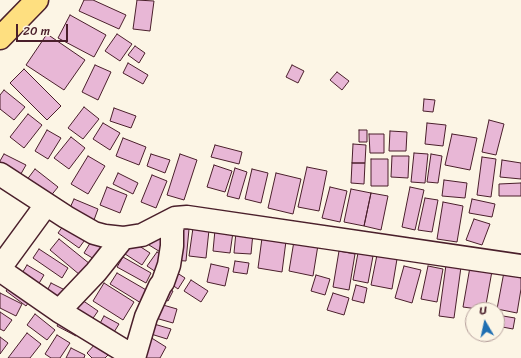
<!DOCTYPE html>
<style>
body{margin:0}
#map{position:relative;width:521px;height:358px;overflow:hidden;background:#fcf5e5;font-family:Sriracha,sans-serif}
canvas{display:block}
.north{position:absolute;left:465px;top:302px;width:40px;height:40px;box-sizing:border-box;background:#fcf5e5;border:1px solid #b59f9b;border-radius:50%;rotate:351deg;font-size:11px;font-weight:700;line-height:16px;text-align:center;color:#4a1f2b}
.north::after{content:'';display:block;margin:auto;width:14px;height:18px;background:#1f6fb2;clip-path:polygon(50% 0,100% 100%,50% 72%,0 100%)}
.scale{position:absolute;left:16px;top:24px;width:52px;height:18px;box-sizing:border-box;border:2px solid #4a1f2b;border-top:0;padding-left:5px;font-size:12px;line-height:14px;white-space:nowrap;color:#4a1f2b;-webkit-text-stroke:3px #fcf5e5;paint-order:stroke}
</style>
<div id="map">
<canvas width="521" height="358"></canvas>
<div class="north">U</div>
<div class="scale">20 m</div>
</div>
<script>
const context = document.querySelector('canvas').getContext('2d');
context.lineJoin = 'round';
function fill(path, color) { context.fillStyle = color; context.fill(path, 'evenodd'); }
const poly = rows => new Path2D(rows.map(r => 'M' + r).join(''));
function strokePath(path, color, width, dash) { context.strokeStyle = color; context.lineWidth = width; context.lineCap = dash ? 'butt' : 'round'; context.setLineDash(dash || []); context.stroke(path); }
const building = poly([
 [84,0,93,0,126,15,119,29,79,11,84,0],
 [137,0,154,1,150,31,133,29,137,0],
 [70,15,106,35,94,57,58,38,70,15],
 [47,34,85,60,64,90,26,65,47,34],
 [117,34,132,44,120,61,105,51,117,34],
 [135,46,145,53,139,63,128,55,135,46],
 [128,63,148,75,143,84,123,73,128,63],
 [95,65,111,72,98,100,82,92,95,65],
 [292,65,304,71,298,83,286,77,292,65],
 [24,69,61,106,47,120,10,83,24,69],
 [337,72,349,81,342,90,330,80,337,72],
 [4,90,25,107,14,120,0,109,0,95,4,90],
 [424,99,435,100,433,112,423,111,424,99],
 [84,107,99,119,83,139,68,128,84,107],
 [114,108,136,116,131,128,110,121,114,108],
 [28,114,42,125,24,148,10,137,28,114],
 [489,120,504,124,496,155,482,152,489,120],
 [103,123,120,133,110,150,93,139,103,123],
 [427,123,446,125,443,146,425,144,427,123],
 [47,130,61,138,48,159,35,151,47,130],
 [359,130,367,130,367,142,359,142,359,130],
 [390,131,407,132,406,151,389,151,390,131],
 [369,134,384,134,384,153,370,153,369,134],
 [452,134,477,138,470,170,445,165,452,134],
 [71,137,85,148,69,169,54,158,71,137],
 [123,138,146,147,139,165,116,156,123,138],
 [353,144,366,145,365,163,352,163,353,144],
 [215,145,242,152,239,164,211,157,215,145],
 [414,153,428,154,425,183,411,182,414,153],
 [4,154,26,165,18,179,0,169,0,161,4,154],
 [151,154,170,160,165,173,147,166,151,154],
 [180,154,197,160,184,200,167,195,180,154],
 [431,154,442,156,438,183,427,182,431,154],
 [88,156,105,166,88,194,71,184,88,156],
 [392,156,409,156,408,178,391,177,392,156],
 [482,157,496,159,491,197,477,195,482,157],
 [371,159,388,159,388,186,371,186,371,159],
 [502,160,521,163,521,179,500,177,502,160],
 [352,163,365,163,364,184,351,183,352,163],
 [214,165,232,171,225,192,207,187,214,165],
 [307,167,327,171,319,211,298,207,307,167],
 [235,168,247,172,239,199,227,196,235,168],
 [35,169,58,187,49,198,26,181,35,169],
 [252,169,268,173,261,203,245,199,252,169],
 [118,173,138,183,133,194,113,184,118,173],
 [276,173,301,179,293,214,268,208,276,173],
 [152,175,167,181,156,208,141,202,152,175],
 [444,180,467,183,465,198,442,196,444,180],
 [521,183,521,196,499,196,499,184,521,183],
 [107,187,127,195,120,213,100,205,107,187],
 [330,187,347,191,340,222,322,218,330,187],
 [410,187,424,190,415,230,402,227,410,187],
 [351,189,371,193,364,226,344,222,351,189],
 [371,193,388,196,381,230,364,226,371,193],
 [425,198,438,200,432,232,418,230,425,198],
 [74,199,98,209,94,220,69,210,74,199],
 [472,199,495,204,492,217,469,213,472,199],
 [443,202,463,206,457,242,437,239,443,202],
 [474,219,490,224,482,245,466,240,474,219],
 [66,222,87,237,79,248,58,233,66,222],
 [175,228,189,229,186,261,172,260,175,228],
 [193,228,209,230,206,258,189,256,193,228],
 [215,230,233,232,230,253,213,251,215,230],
 [236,232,253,233,251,254,234,253,236,232],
 [154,236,167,244,162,253,149,245,154,236],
 [262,238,286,241,282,272,258,268,262,238],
 [59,239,90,264,80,275,50,250,59,239],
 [92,240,109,250,101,263,84,253,92,240],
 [130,240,150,253,142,265,122,252,130,240],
 [294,241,318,245,313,276,289,271,294,241],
 [39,249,68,268,62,278,33,258,39,249],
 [339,251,355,254,349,290,333,287,339,251],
 [157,252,169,260,159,274,147,266,157,252],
 [358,253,373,256,368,283,353,280,358,253],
 [377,255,397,259,392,289,371,285,377,255],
 [123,257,151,273,146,283,117,267,123,257],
 [235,261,249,263,247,274,233,272,235,261],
 [211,264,229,268,225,286,207,282,211,264],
 [27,265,44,275,38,285,21,275,27,265],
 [446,265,461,267,454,318,439,316,446,265],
 [404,266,421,270,412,303,395,298,404,266],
 [428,266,443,269,437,302,421,299,428,266],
 [470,267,492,271,485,310,463,307,470,267],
 [171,269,185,278,178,289,164,279,171,269],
 [504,272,521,275,521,289,517,313,497,309,504,272],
 [117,273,148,291,141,303,110,284,117,273],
 [316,275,330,279,325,295,311,291,316,275],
 [191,280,208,291,201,302,184,291,191,280],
 [13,281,34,295,26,306,6,291,13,281],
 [51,283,67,291,61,301,46,293,51,283],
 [104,283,134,302,123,320,93,301,104,283],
 [356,285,367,288,364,303,352,300,356,285],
 [161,286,173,291,168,301,157,296,161,286],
 [0,293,22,304,16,316,0,308,0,293],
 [333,293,349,298,344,315,327,310,333,293],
 [82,300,98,311,89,324,73,313,82,300],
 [156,303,177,309,173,323,152,317,156,303],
 [0,312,12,320,4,331,0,329,0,312],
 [35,314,55,330,47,340,27,325,35,314],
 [497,315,515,318,513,329,497,326,497,315],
 [104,316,119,324,111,337,97,329,104,316],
 [61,318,80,327,76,336,57,326,61,318],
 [154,324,171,329,167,339,151,334,154,324],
 [27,333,41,344,30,358,8,358,27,333],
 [57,335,70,343,60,358,51,358,45,354,57,335],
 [0,337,8,343,0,354,0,337],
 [150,337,166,347,160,358,144,358,150,337],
 [96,343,109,354,105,358,92,358,87,353,96,343],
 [71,348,85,355,84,358,66,358,71,348]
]);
const minor = poly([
 [0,174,66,217,94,233,105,236,123,238,142,235,175,218,187,217,521,266],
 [0,268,46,205],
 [0,270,59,311,134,357],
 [59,311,96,272,123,238],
 [134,358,146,317,160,286,163,282,169,265,172,246,172,229,175,218]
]);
const major = poly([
 [0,38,37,0]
]);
fill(building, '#e8b7d6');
strokePath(building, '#4a1f2b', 1);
strokePath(minor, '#4a1f2b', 25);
strokePath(major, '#4a1f2b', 25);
strokePath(minor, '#fcf5e5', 22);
strokePath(major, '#fedf80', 22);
</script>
